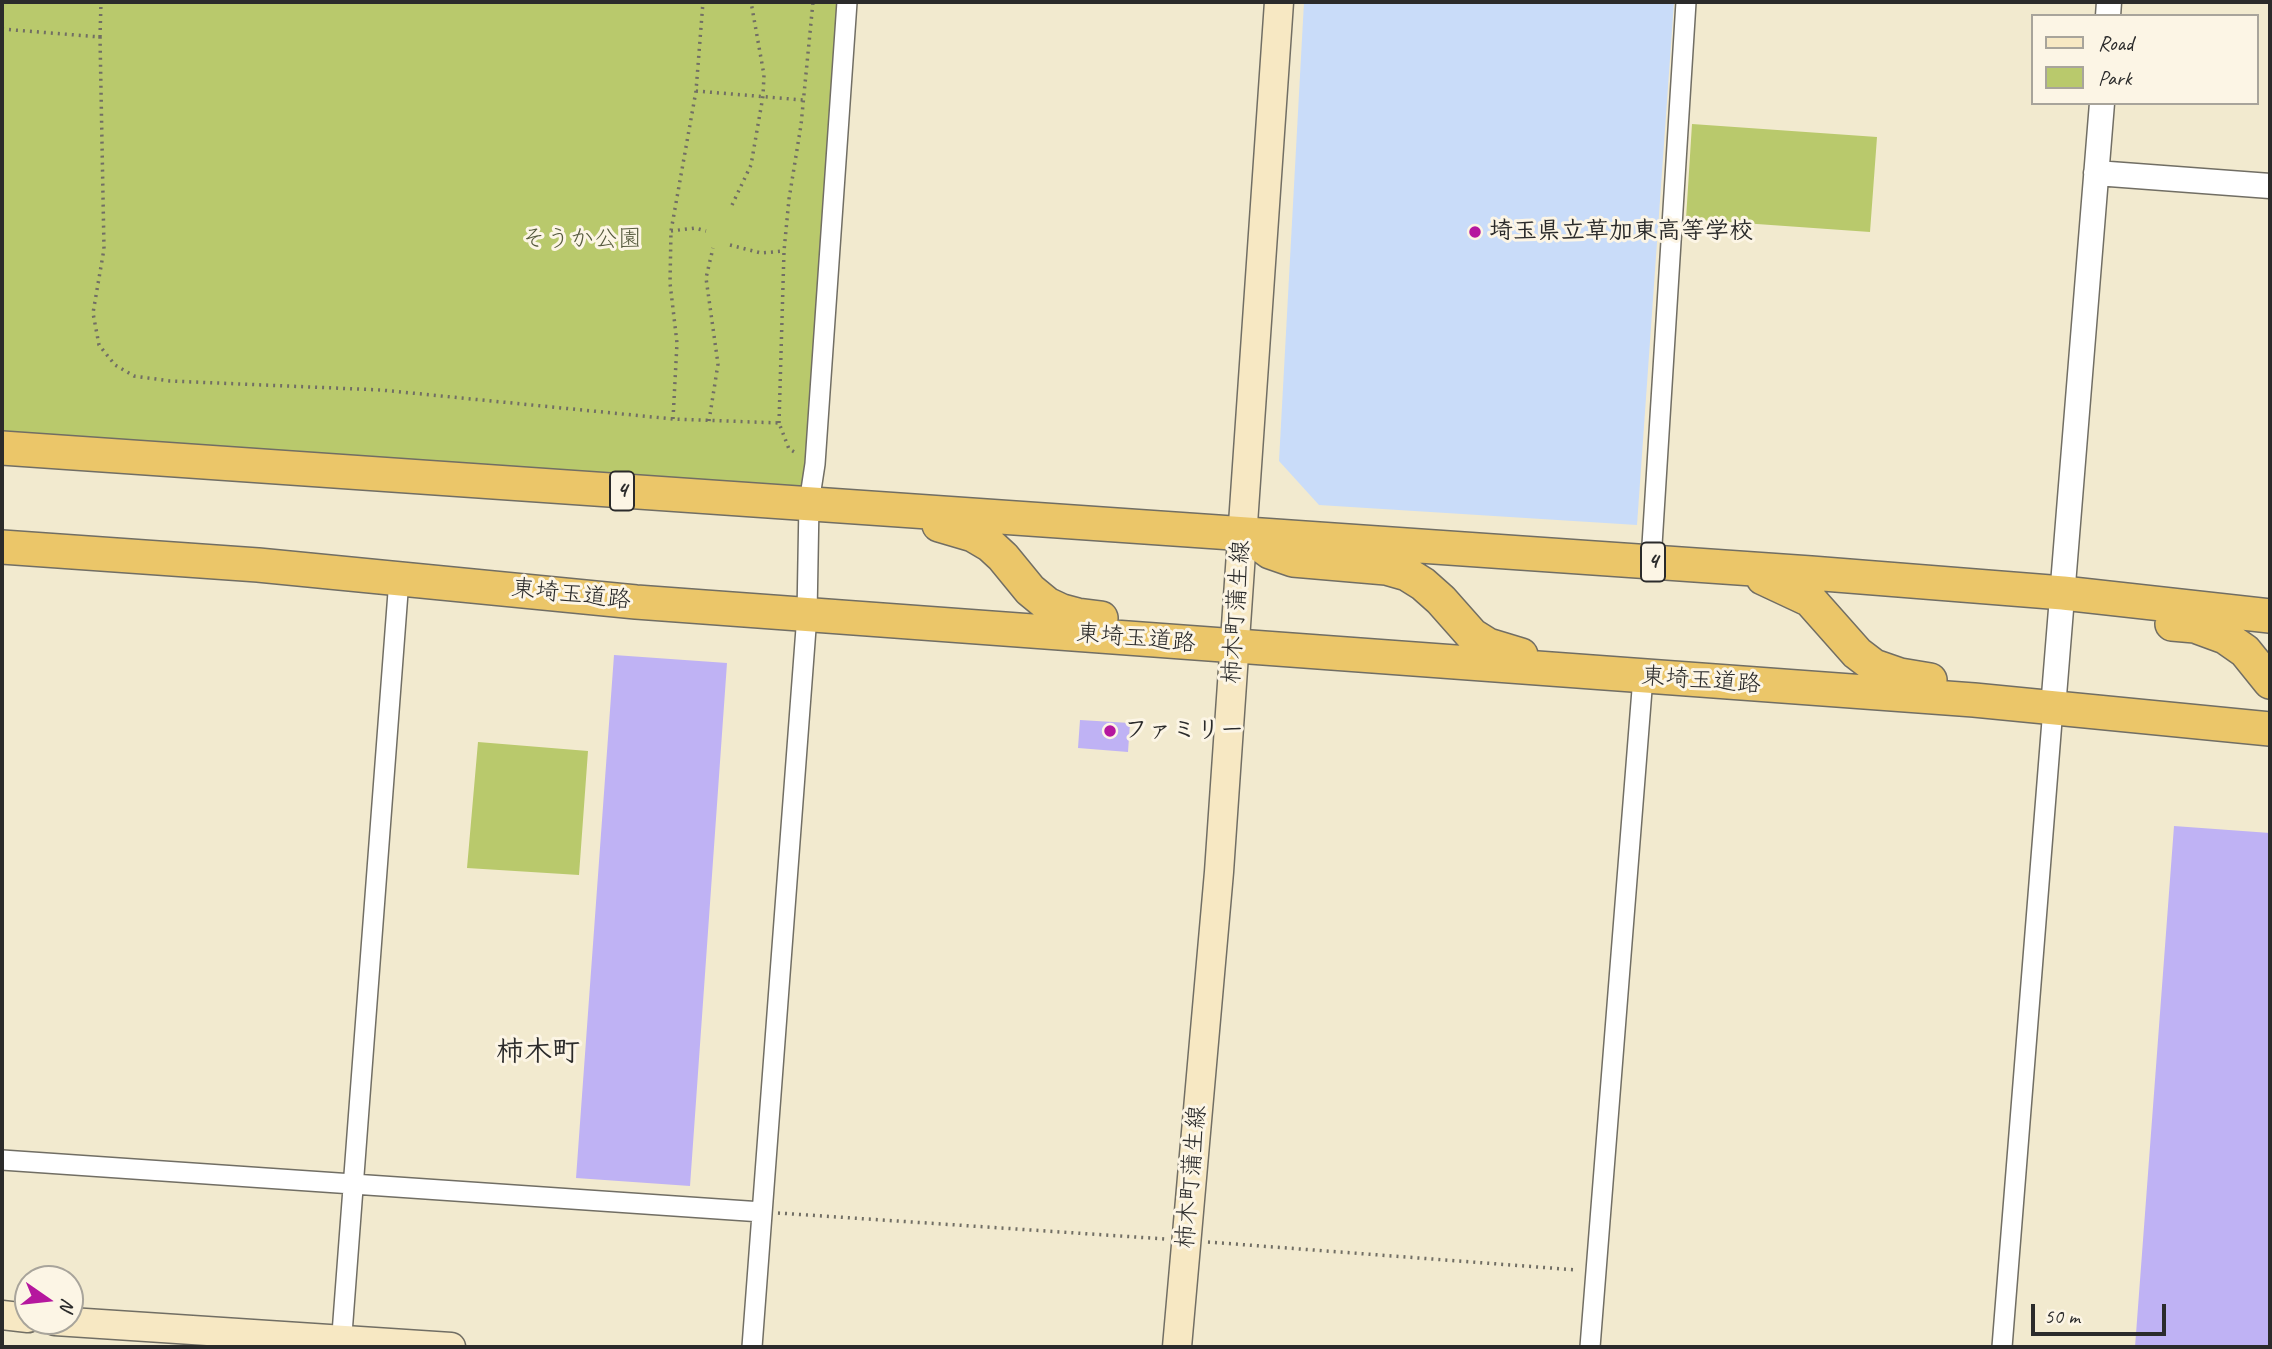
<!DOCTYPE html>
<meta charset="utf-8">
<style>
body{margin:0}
#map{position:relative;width:2272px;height:1349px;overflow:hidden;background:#f2eacf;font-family:Caveat,sans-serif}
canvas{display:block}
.frame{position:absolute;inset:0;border:4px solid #2b2b2b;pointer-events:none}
.legend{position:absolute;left:2031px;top:14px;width:228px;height:91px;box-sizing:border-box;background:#fcf5e5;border:2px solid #a8a49b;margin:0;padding:9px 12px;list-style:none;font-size:21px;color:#2b2b2b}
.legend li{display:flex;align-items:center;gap:14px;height:35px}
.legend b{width:35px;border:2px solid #a8a49b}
.north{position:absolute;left:14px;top:1265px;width:70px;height:70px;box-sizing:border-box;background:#fcf5e5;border:2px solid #a8a49b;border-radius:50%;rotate:104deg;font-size:19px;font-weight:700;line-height:28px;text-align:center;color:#2b2b2b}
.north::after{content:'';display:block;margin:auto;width:24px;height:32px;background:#b5179e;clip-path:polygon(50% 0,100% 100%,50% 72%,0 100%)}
.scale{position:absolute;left:2031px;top:1304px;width:135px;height:32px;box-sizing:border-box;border:4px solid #2b2b2b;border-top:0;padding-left:9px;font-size:21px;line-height:24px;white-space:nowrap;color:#2b2b2b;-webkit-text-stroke:5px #fcf5e5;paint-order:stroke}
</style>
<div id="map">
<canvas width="2272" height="1349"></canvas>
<div class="frame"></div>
<ul class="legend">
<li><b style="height:9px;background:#f7e8c3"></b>Road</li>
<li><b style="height:19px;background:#b9c96c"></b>Park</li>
</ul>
<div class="north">N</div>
<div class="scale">50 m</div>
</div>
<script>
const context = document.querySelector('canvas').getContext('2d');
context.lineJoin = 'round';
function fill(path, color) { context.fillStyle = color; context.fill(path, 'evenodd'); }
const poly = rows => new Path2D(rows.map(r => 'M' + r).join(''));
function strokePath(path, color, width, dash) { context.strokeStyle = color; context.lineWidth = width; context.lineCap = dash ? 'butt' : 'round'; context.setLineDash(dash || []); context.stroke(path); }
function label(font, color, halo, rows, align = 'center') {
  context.font = font + ' Caveat,"Klee One",sans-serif'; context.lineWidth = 6; context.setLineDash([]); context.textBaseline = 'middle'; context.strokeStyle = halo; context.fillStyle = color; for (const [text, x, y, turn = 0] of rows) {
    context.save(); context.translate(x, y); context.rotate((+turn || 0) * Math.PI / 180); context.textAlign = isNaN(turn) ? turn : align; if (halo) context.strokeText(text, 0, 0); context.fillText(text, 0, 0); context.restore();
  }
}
const built = poly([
 [1304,2,1674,2,1637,525,1319,505,1279,461]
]);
const green = poly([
 [2,2,839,2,803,494,2,437],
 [1692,124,1877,137,1870,232,1686,219],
 [478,742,588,751,579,875,467,868]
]);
const building = poly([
 [614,655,727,663,690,1186,576,1178],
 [1080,720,1130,723,1128,752,1078,748],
 [2174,826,2270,833,2270,1347,2135,1347]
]);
const path = poly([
 [2,29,100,37,104,249,93,313,99,345,115,365,134,376,170,381,381,390,673,419,779,423,789,449,798,454],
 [100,37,101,2],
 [696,91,803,100],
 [732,205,751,165,763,96,764,75,751,2],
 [671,231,695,228,706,231],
 [730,245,761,253,784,251],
 [673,419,677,343,670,283,671,231,696,91,703,2],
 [709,421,718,364,706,278,713,248],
 [779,423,784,251,789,199,801,125,813,2],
 [778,1213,1165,1239],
 [1208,1242,1577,1270]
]);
const minor = poly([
 [1651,561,1686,2],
 [2,1160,762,1212],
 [341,1347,399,579],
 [752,1347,807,615,809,503,815,464,847,2],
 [1590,1347,1643,677],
 [2002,1347,2053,708]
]);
const tertiary = poly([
 [2108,16,2109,2],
 [2096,173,2270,186],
 [2053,708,2102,103]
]);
const secondary = poly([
 [2,1315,28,1318],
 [55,1321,451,1347],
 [1177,1347,1219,872,1279,2]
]);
const trunk = poly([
 [2,448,1811,573,2063,593,2270,616],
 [939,525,973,535,990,545,1003,557,1030,590,1047,604,1062,611,1077,615,1101,618],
 [1248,536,1270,552,1293,560,1386,568,1407,574,1423,584,1441,600,1472,635,1488,645,1521,655],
 [2,547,258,565,636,602,1974,700,2270,729],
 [1763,578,1810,600,1857,653,1874,666,1900,675,1930,680],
 [2172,624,2195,626,2225,637,2245,651,2270,682]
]);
const markers = [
 [1475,232,7,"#b5179e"],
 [1110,731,7,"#b5179e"]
];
const shields = [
 [622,491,24],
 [1653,562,24]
];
const shieldNames = [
 ["4",622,491],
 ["4",1653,562]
];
const poiNames = [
 ["埼玉県立草加東高等学校",1489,232],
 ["ファミリー",1124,731]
];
const parkNames = [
 ["そうか公園",582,240]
];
const streetNames = [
 ["東埼玉道路",571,595,6],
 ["柿木町蒲生線",1237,612,-86],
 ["東埼玉道路",1136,639,5],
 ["東埼玉道路",1701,681,4],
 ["柿木町蒲生線",1192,1177,-85]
];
const quarterNames = [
 ["柿木町",538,1053]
];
fill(built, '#c9dcf9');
fill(green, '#b9c96c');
fill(building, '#bfb2f4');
strokePath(minor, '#716e64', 22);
strokePath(tertiary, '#716e64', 27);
strokePath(secondary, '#716e64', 31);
strokePath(trunk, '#716e64', 36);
strokePath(path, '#716e64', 3.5, [2, 5]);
strokePath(minor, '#fff', 19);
strokePath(tertiary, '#fff', 24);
strokePath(secondary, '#f7e8c3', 28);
strokePath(trunk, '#ebc669', 33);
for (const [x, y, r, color] of markers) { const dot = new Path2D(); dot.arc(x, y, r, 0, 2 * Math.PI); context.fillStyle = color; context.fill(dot); strokePath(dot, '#fcf5e5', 2.5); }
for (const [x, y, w] of shields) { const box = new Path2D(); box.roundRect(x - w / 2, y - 19.5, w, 39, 5); context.fillStyle = '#fcf5e5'; context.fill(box); strokePath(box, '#2b2b2b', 2); }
label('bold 23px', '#2b2b2b', null, shieldNames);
label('bold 24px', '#2b2b2b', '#fcf5e5', poiNames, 'left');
label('24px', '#565a3e', '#fcf5e5', parkNames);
label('24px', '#2b2b2b', '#fcf5e5', streetNames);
label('bold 28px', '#2b2b2b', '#fcf5e5', quarterNames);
</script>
